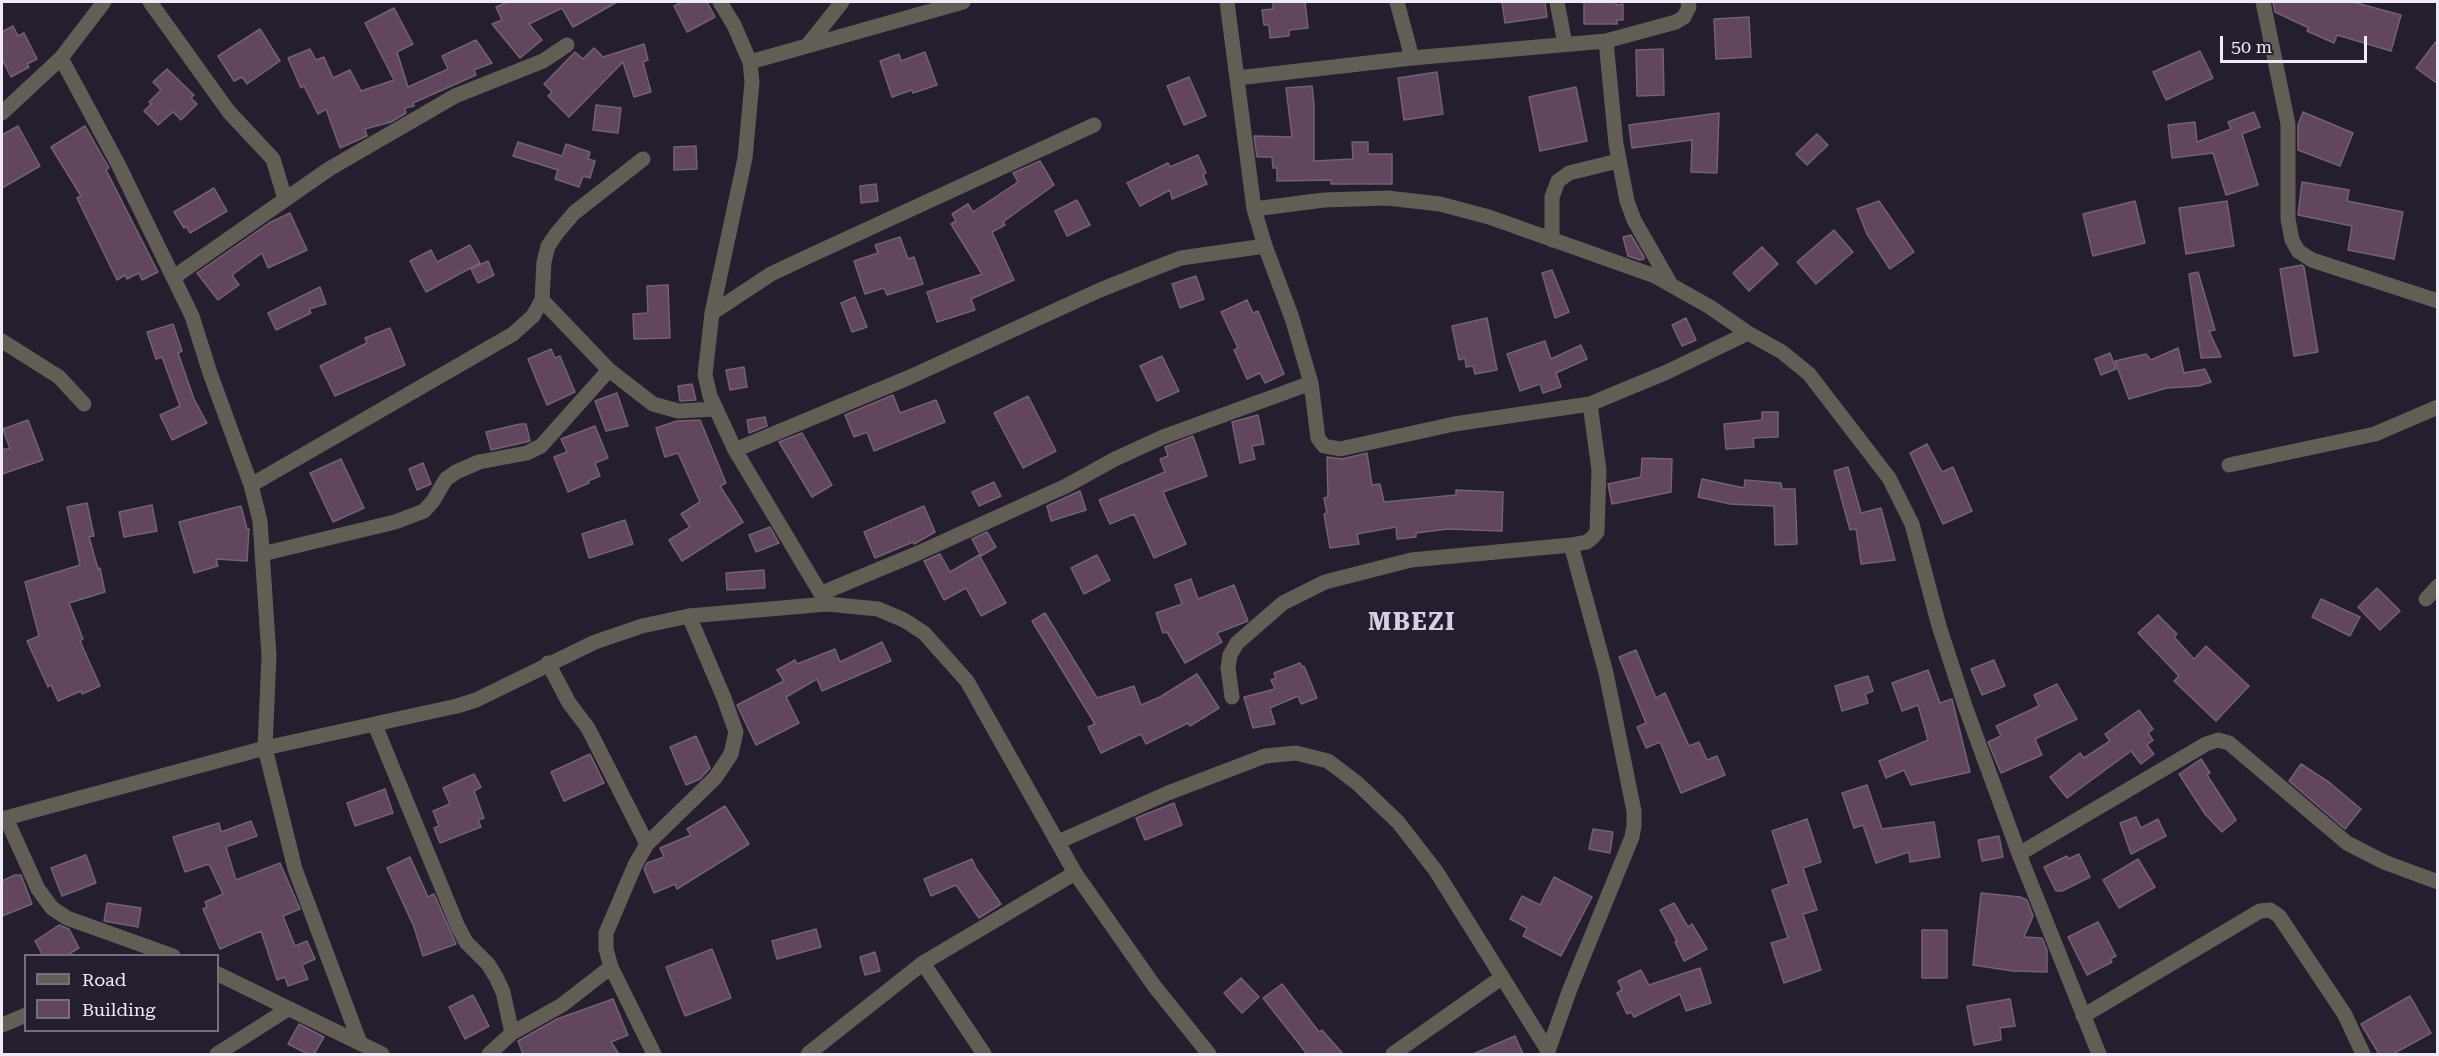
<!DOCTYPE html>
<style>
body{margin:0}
#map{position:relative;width:2439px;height:1056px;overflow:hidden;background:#251e2e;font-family:"Roboto Serif",serif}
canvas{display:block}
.frame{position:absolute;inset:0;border:3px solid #efebf6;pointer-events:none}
.legend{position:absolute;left:24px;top:954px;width:195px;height:78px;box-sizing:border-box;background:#251e2e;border:2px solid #76707e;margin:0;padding:8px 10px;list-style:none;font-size:18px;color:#efebf6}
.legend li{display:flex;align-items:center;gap:12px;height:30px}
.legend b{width:30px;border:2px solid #76707e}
.scale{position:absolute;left:2220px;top:36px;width:147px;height:27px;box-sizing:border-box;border:3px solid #efebf6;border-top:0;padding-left:8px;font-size:18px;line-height:21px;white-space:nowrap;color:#efebf6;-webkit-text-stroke:4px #251e2e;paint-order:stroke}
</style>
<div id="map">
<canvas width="2439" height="1056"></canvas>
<div class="frame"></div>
<ul class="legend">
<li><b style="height:8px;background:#625e55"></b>Road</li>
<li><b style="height:16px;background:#61465d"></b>Building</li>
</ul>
<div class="scale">50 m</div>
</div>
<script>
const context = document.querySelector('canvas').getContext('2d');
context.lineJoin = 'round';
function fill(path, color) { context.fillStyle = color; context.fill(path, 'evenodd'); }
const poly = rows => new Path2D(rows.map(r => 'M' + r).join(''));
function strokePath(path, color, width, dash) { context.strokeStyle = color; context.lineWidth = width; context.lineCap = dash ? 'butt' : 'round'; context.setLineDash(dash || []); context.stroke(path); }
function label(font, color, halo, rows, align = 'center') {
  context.font = font + ' "Roboto Serif",serif'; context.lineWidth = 6; context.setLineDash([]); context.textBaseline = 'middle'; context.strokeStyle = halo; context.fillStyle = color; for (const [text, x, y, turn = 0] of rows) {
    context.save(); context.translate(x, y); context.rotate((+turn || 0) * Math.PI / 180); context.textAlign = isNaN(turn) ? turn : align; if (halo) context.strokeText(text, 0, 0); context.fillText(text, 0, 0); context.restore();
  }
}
const building = poly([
 [508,2,617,2,573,27,562,8,529,24,542,40,520,58,492,24,502,20,496,7,508,2],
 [683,2,707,2,715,17,687,32,674,6,683,2],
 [1273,2,1305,2,1308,28,1289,30,1289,36,1270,38,1269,25,1264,25,1262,10,1273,9,1273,2],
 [1502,2,1545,2,1547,17,1505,23,1502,2],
 [1584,2,1616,2,1616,5,1623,4,1623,20,1617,20,1617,24,1584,24,1584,2],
 [2273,2,2353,2,2401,15,2391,51,2337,35,2334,43,2307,31,2309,28,2275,12,2273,2],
 [394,8,413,44,397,52,408,87,448,69,442,56,476,40,492,63,474,70,476,75,413,103,414,106,405,108,406,113,391,122,365,129,367,136,340,148,326,109,318,114,304,86,301,88,288,58,310,49,316,60,324,57,333,78,350,70,361,91,394,80,365,23,394,8],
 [1749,17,1751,57,1716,59,1714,19,1749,17],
 [13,26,18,36,24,33,37,59,27,64,29,67,11,77,2,59,2,32,13,26],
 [260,29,280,61,247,84,242,77,234,81,218,56,260,29],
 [2438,39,2438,84,2416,68,2438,39],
 [644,44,648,60,643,62,651,92,634,97,623,62,569,117,548,96,552,92,544,84,575,52,583,59,594,48,603,57,644,44],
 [1663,49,1664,95,1637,96,1636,50,1663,49],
 [2200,51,2213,78,2166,100,2153,72,2200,51],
 [925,52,937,85,913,93,912,90,892,97,880,61,899,54,901,61,925,52],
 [167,69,194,95,191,98,197,104,181,120,173,112,158,125,144,111,151,104,149,102,161,90,153,82,167,69],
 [1437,72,1443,114,1404,120,1398,78,1437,72],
 [1189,77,1206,116,1184,125,1167,86,1189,77],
 [1312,86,1314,104,1314,161,1353,159,1352,142,1368,142,1368,154,1392,154,1392,184,1331,184,1331,180,1277,181,1277,168,1273,168,1272,157,1257,157,1254,136,1292,137,1286,88,1312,86],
 [1576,87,1587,141,1540,151,1529,97,1576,87],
 [596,105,621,108,618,133,593,130,596,105],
 [2254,112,2260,127,2242,134,2258,185,2226,195,2213,153,2172,158,2168,125,2195,122,2197,142,2231,129,2228,122,2254,112],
 [2303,112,2353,133,2340,166,2298,150,2298,125,2303,112],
 [1719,113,1717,173,1691,172,1692,140,1632,148,1629,125,1719,113],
 [18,126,40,166,2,188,2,135,18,126],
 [85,126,109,168,106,170,158,272,142,280,139,273,127,279,125,275,117,280,77,198,81,196,51,147,85,126],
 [1817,134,1828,145,1807,165,1796,154,1817,134],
 [518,142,562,156,566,144,590,152,588,159,595,161,590,178,583,176,579,187,555,179,558,170,513,156,518,142],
 [696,146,697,169,674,170,674,147,696,146],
 [1198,155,1206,173,1203,175,1207,184,1172,199,1170,190,1140,206,1127,183,1168,163,1170,167,1198,155],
 [1040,161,1054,185,1003,222,1005,225,992,232,1014,280,971,299,975,310,937,322,927,292,982,274,951,224,956,221,952,214,968,204,973,212,1018,182,1013,173,1040,161],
 [2302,182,2349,190,2347,201,2403,212,2394,259,2348,250,2352,226,2298,215,2302,182],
 [876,184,878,201,861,203,860,186,876,184],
 [214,188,227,211,190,233,186,226,184,228,174,212,214,188],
 [1077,200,1090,225,1067,236,1055,211,1077,200],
 [1879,201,1914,252,1890,269,1867,234,1857,209,1879,201],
 [2135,201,2145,243,2093,256,2083,214,2135,201],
 [2227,201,2234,246,2186,254,2179,208,2227,201],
 [290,213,307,250,268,268,262,253,232,275,239,285,218,300,197,273,269,223,290,213],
 [1834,230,1853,252,1816,284,1797,262,1834,230],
 [1631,235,1644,257,1644,259,1640,260,1628,256,1623,237,1631,235],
 [900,237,908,259,914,257,923,284,887,295,884,288,865,294,854,261,878,253,875,245,900,237],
 [470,245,480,263,426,292,410,261,431,250,437,262,470,245],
 [1762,247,1778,264,1749,291,1733,273,1762,247],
 [488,261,494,275,478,283,471,269,488,261],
 [2302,265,2304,267,2318,352,2294,356,2280,269,2302,265],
 [1552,270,1569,312,1555,318,1542,273,1552,270],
 [2198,272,2215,330,2209,331,2221,357,2201,358,2189,274,2198,272],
 [1196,276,1204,299,1180,308,1172,284,1196,276],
 [668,285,670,338,634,339,633,314,648,313,647,286,668,285],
 [320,287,326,304,309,309,311,313,276,330,268,313,320,287],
 [855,297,867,327,852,332,841,303,855,297],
 [1247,300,1253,313,1258,311,1284,374,1265,383,1260,373,1247,379,1234,350,1238,348,1221,312,1247,300],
 [1487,318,1497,370,1475,374,1473,366,1466,367,1465,358,1459,360,1452,326,1487,318],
 [1686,318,1696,340,1682,346,1672,325,1686,318],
 [173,324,182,351,178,353,194,399,207,423,172,440,160,415,180,406,162,357,156,359,147,332,173,324],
 [390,328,405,365,335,396,320,366,367,343,365,338,390,328],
 [1545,341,1551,359,1581,345,1587,359,1556,373,1561,387,1543,393,1540,384,1520,391,1507,354,1545,341],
 [2178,348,2184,373,2205,369,2211,382,2199,386,2167,388,2129,399,2115,361,2146,354,2151,360,2178,348],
 [551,349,555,358,560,356,575,392,547,405,528,359,551,349],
 [2110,353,2116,369,2101,375,2095,359,2110,353],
 [1162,356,1179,391,1157,401,1140,366,1162,356],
 [744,367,747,387,730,390,726,370,744,367],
 [692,384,696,400,680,401,678,386,692,384],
 [617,393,628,426,606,431,595,401,617,393],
 [893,395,900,413,936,400,945,422,874,451,867,432,854,437,845,415,893,395],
 [1028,396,1056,451,1023,468,994,413,1028,396],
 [1762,412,1778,412,1778,437,1753,438,1754,447,1726,449,1724,424,1762,420,1762,412],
 [1258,415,1264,444,1252,446,1255,459,1240,463,1232,422,1258,415],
 [765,417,767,426,749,433,747,420,765,417],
 [28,420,43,460,2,474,2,449,10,449,3,429,28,420],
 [700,420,726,483,720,486,743,522,682,561,669,540,690,527,681,514,700,502,678,453,665,457,656,428,677,421,700,420],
 [520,424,526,424,530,441,491,450,486,432,520,424],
 [595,426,608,458,595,463,600,476,588,481,589,483,568,492,554,457,567,452,561,439,595,426],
 [802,433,832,485,812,497,779,442,802,433],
 [1193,436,1207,476,1163,492,1186,544,1154,558,1134,514,1110,524,1099,500,1165,472,1160,459,1168,456,1165,447,1193,436],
 [1927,444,1942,472,1953,467,1972,511,1943,524,1910,453,1927,444],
 [1367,453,1372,485,1380,484,1384,502,1456,495,1456,490,1503,492,1502,531,1448,529,1416,533,1416,537,1397,539,1396,527,1357,534,1359,544,1330,548,1324,514,1327,513,1324,498,1328,497,1327,457,1342,459,1367,453],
 [1642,458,1672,459,1671,492,1612,504,1608,484,1641,477,1642,458],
 [341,459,364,508,333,522,310,473,341,459],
 [423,463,431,484,417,490,409,469,423,463],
 [1848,467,1861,513,1881,508,1895,560,1861,564,1856,529,1850,530,1834,471,1848,467],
 [1702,479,1744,488,1745,480,1781,483,1782,489,1795,489,1797,544,1775,545,1774,506,1730,504,1698,497,1702,479],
 [994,482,1001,496,979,506,972,492,994,482],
 [1080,491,1086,510,1051,521,1047,506,1080,491],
 [87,503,94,536,89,537,98,569,100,568,105,592,69,603,83,639,80,641,100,686,82,694,81,691,58,701,51,685,48,687,27,641,39,636,25,582,80,565,67,507,87,503],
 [152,505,157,531,124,537,119,512,152,505],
 [241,506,247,529,249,529,247,561,216,559,218,566,194,573,179,522,241,506],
 [924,506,935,532,914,544,913,542,875,558,864,532,924,506],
 [625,520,633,544,589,558,582,534,625,520],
 [770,527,779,543,756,552,749,535,770,527],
 [987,532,996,547,981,556,972,539,987,532],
 [940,554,950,572,979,555,1006,603,981,616,966,588,944,600,924,561,940,554],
 [1097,555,1110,580,1084,594,1071,568,1097,555],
 [764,570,765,588,727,590,726,573,764,570],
 [1191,579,1198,599,1234,585,1248,621,1217,633,1222,642,1185,663,1167,632,1163,633,1156,613,1182,604,1175,585,1191,579],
 [2377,588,2400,611,2380,630,2358,607,2377,588],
 [2321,599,2360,617,2350,636,2312,617,2321,599],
 [1045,613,1097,698,1134,686,1141,705,1160,697,1197,674,1219,708,1190,726,1188,723,1146,744,1141,734,1101,753,1088,727,1095,724,1032,621,1045,613],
 [2158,615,2177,634,2174,637,2194,659,2206,646,2249,686,2216,721,2174,681,2179,676,2138,633,2158,615],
 [882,642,891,661,822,691,817,679,786,697,799,723,756,745,737,705,784,681,777,670,795,660,797,664,835,649,840,662,882,642],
 [1636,650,1656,698,1665,693,1689,746,1699,742,1707,760,1717,756,1725,775,1681,793,1660,742,1646,748,1637,727,1646,723,1619,657,1636,650],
 [1994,660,2005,686,1982,695,1971,669,1994,660],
 [1300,663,1302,667,1304,666,1317,698,1301,704,1298,696,1270,708,1275,724,1253,728,1244,697,1275,689,1271,680,1276,678,1274,673,1300,663],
 [1928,670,1940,703,1952,699,1970,772,1911,785,1904,770,1886,778,1879,761,1928,740,1918,705,1902,711,1892,683,1928,670],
 [1868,676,1873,691,1865,694,1868,703,1842,711,1835,686,1868,676],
 [2057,684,2077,719,2035,739,2042,755,2001,773,1988,742,2001,736,1996,726,2039,706,2034,695,2057,684],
 [2139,710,2153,729,2148,733,2153,740,2147,745,2154,754,2141,764,2131,751,2067,798,2050,777,2080,753,2084,758,2110,741,2105,734,2139,710],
 [696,736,710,768,700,779,686,785,670,747,696,736],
 [590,754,604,783,564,801,551,772,590,754],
 [2201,759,2210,773,2207,775,2236,820,2222,832,2205,814,2179,774,2201,759],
 [2301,764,2330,783,2361,809,2345,829,2289,781,2301,764],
 [474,774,481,787,474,791,484,818,478,820,481,827,440,843,434,828,439,826,433,811,450,804,443,788,474,774],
 [1867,785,1882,829,1934,822,1940,857,1910,862,1909,852,1876,863,1863,825,1854,828,1842,793,1867,785],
 [385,789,393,813,355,826,347,803,385,789],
 [1174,803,1182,825,1145,840,1136,818,1174,803],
 [725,806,749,844,677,889,675,884,654,893,644,869,647,863,664,857,660,848,691,835,687,829,725,806],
 [2136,817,2141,828,2158,819,2166,836,2131,854,2120,823,2136,817],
 [1807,819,1821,862,1803,868,1817,910,1803,914,1821,970,1784,983,1771,943,1788,938,1772,890,1789,884,1772,831,1807,819],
 [251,821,257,836,226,847,236,880,280,863,300,909,283,916,295,946,307,941,315,959,302,965,308,979,288,986,285,977,277,980,261,931,220,949,203,909,207,907,205,902,223,894,209,864,185,872,173,837,219,823,221,832,251,821],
 [1593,829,1613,832,1610,853,1589,849,1593,829],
 [1999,836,2003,857,1982,861,1978,840,1999,836],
 [2079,854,2090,877,2062,891,2056,891,2044,867,2067,856,2068,859,2079,854],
 [86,855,96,883,62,896,51,868,86,855],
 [410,857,428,897,434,894,456,944,423,956,414,927,387,868,410,857],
 [972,859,976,868,1001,904,979,918,956,885,931,896,924,879,972,859],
 [2138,859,2155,887,2119,908,2103,880,2138,859],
 [15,875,21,875,32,904,2,916,2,881,15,875],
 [1554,877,1592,897,1561,956,1523,936,1527,928,1510,919,1522,896,1540,905,1554,877],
 [1981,893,2020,897,2027,900,2033,916,2024,937,2042,938,2047,950,2047,972,2013,971,1973,965,1981,893],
 [107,903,141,908,138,927,104,921,107,903],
 [1674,903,1688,927,1692,924,1707,949,1684,961,1675,942,1677,941,1660,910,1674,903],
 [2098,922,2116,956,2110,959,2112,962,2087,975,2068,937,2098,922],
 [59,925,69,929,79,948,65,956,43,956,35,941,59,925],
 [816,929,821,947,777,959,772,941,816,929],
 [1922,930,1947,930,1947,978,1922,978,1922,930],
 [712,949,731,998,685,1016,666,967,712,949],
 [875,952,880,971,865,975,860,957,875,952],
 [1700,968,1711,1003,1686,1011,1680,994,1634,1017,1631,1012,1627,1014,1617,993,1622,990,1618,981,1641,970,1649,985,1700,968],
 [1241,978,1259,997,1242,1013,1224,993,1241,978],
 [1282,984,1319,1032,1322,1030,1343,1054,1307,1054,1263,998,1282,984],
 [473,995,489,1026,465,1039,449,1007,473,995],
 [2410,996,2431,1033,2393,1054,2379,1054,2361,1024,2410,996],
 [613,999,628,1035,611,1042,619,1054,523,1054,518,1041,557,1019,613,999],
 [2010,999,2015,1026,2000,1028,2001,1040,1974,1045,1967,1006,2010,999],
 [299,1024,324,1037,314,1054,308,1054,288,1044,299,1024],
 [1515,1036,1523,1054,1473,1054,1515,1036]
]);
const minor = poly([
 [150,2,229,112,273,159,285,199],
 [720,2,734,25,750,62,752,82,745,158,712,313,705,375,710,396,735,450,827,604],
 [1227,2,1254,209,1265,246,1292,318,1311,383,1318,438,1324,446,1340,449,1454,424,1590,404,1667,372,1748,333],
 [1397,2,1412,58],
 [1557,2,1565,44],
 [2263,2,2288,124,2288,219,2292,240,2298,251,2312,260,2438,301],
 [1606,41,1616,144,1627,201,1634,220,1671,285],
 [807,46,842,2],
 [61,58,118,164,192,316,210,373,251,485,260,521,269,656,265,748,295,869,360,1043],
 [750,62,963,2],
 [1237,78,1412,58,1606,41,1676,22,1684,17,1689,7,1688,2],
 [2,113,61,58,104,2],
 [1254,209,1324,200,1387,198,1440,204,1489,217,1655,276,1710,307,1748,333,1782,352,1809,374,1889,478,1912,524,1939,626,1966,709,2019,854,2099,1054],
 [1552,240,1552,197,1558,181,1569,173,1618,161],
 [174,277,329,169,455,96,543,61,567,45],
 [542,300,609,370,653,404,678,411,715,409],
 [712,313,771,274,807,257,1094,125],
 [2,341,59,377,84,404],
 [735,450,910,377,1100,290,1155,268,1181,258,1265,246],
 [2229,465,2375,434,2438,407],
 [251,485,513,334,533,316,542,300,544,262,548,246,557,233,574,213,643,159],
 [262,554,395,522,424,511,433,501,446,479,456,472,479,462,527,453,541,446,609,370],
 [822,593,916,554,1066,486,1115,459,1163,437,1311,383],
 [2426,599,2438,586],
 [548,663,569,703,588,728,647,844],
 [1232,697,1228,668,1230,655,1237,643,1283,603,1325,582,1411,560,1571,545,1587,542,1592,538,1597,532,1599,470,1590,404],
 [375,725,458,927,466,942,488,964,496,977,503,992,512,1033],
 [6,818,38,889,52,908,67,918,173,956],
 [1058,842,1168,793,1265,756,1296,753,1328,761,1357,783,1398,822,1436,871,1547,1049],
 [2019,854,2206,744,2218,740,2229,743,2347,843,2384,862,2438,882],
 [923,963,984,1054],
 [218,974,382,1054],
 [2083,1016,2260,911,2270,910,2279,916,2345,1015,2363,1054],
 [2,1025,26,1015],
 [217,1054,288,1009],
 [489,1054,512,1033,562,1005,611,967],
 [654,1054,611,967,606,949,606,933,635,865,647,844,715,778,731,754,736,732,724,698,689,616],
 [808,1054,923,963,1075,873],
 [1393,1054,1501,978],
 [1547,1054,1570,989,1632,837,1634,826,1634,811,1606,673,1571,545]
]);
const tertiary = poly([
 [2,819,265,748,457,706,476,700,595,642,642,626,689,616,827,604,878,609,904,620,924,633,967,681,1075,873,1155,987,1209,1054]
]);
const districtNames = [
 ["MBEZI",1412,623]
];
fill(building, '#61465d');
strokePath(building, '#736271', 1.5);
strokePath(minor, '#625e55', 15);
strokePath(tertiary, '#625e55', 15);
context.letterSpacing = '1.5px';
label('bold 24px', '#d8cfe5', '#251e2e', districtNames);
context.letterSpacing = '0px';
</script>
